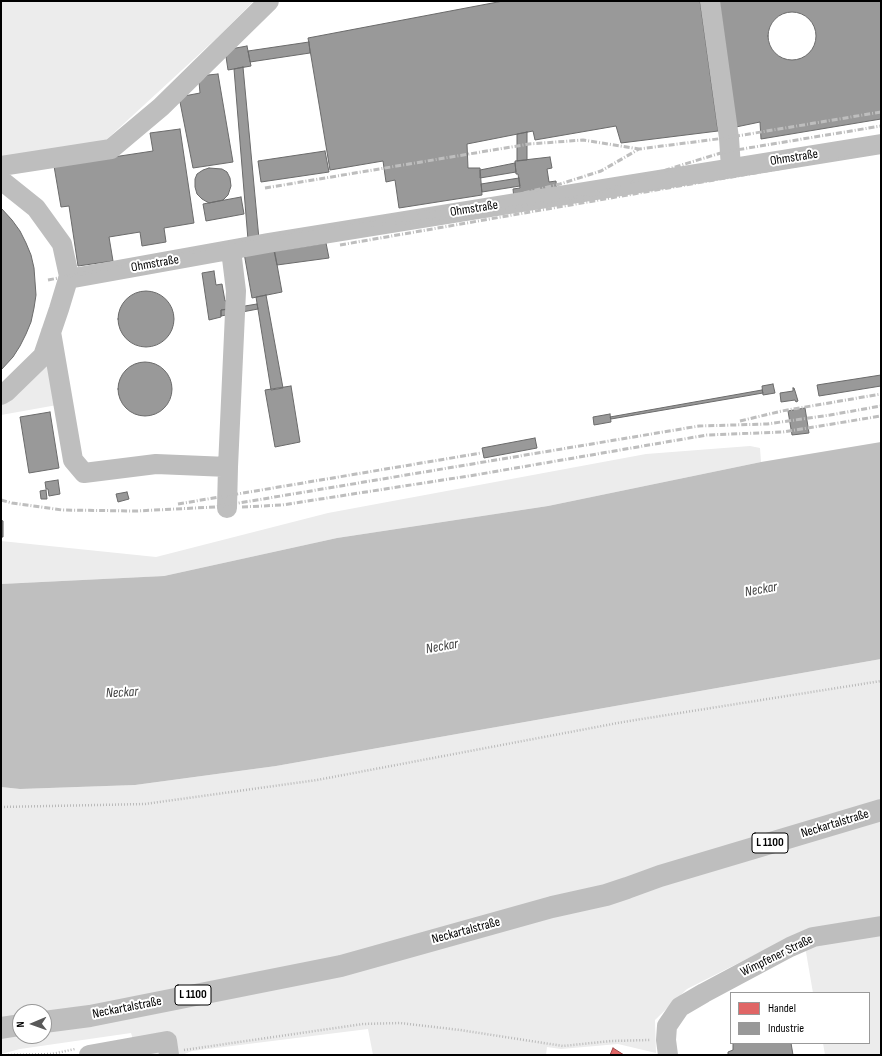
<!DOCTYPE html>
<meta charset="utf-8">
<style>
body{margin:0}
#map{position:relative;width:882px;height:1056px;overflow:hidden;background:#fff;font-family:"Sofia Sans Condensed",sans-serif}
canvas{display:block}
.frame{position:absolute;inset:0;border:2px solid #000;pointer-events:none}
.legend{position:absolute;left:730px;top:992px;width:140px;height:52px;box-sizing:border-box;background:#fff;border:1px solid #999;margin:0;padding:5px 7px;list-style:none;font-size:12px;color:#000}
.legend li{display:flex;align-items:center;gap:8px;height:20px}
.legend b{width:20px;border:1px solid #999}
.north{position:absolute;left:12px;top:1004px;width:40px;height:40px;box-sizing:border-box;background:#fff;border:1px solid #999;border-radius:50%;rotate:268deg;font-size:11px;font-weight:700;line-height:16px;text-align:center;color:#000}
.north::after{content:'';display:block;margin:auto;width:14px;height:18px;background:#595959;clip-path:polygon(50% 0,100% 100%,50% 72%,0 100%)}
</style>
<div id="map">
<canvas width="882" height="1056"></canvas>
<div class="frame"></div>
<ul class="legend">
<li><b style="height:11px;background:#e06666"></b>Handel</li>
<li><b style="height:11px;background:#999"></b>Industrie</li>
</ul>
<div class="north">N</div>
</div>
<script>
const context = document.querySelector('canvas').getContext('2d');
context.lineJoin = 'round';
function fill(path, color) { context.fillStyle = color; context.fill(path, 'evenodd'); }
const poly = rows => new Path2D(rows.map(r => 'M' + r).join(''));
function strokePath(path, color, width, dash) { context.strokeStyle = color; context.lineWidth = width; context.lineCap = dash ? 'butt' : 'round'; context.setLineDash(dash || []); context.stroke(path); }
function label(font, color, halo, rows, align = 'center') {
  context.font = font + ' "Sofia Sans Condensed",sans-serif'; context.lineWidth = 4; context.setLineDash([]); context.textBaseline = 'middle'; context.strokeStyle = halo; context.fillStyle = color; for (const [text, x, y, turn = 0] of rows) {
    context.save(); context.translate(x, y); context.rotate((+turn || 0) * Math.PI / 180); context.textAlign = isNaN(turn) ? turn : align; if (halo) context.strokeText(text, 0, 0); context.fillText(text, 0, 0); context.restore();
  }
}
const green = poly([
 [1,1,254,1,220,35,105,141,1,159],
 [50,354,57,405,1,415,1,398],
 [750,446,760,448,761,462,548,506,337,538,164,576,1,584,1,541,156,557,328,513,646,454],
 [881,659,881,1055,825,1055,823,1043,869,1043,869,993,813,993,806,952,800,932,687,989,655,1020,656,1053,618,1044,561,1049,547,1047,546,1055,373,1055,368,1029,192,1051,182,1055,138,1055,131,1033,20,1049,1,1054,1,787,20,789,135,785,276,766],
 [20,1012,44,1012,44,1036,20,1036]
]);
const water = poly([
 [881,442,881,659,276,766,135,785,20,789,1,787,1,584,164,576,337,538,548,506,761,462]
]);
const shops = poly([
 [613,1048,624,1055,610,1055,613,1048]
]);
const industry = poly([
 [503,1,700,1,718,131,621,143,616,126,535,140,533,131,467,144,468,168,480,168,482,195,399,208,395,180,386,182,383,161,330,170,308,38,503,1],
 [719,1,881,1,881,119,761,139,760,122,736,127,719,1],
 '768 36a24 24 0 1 1 48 0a24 24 0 1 1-48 0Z',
 [309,42,310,53,250,62,248,51,309,42],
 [247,46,251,66,228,70,225,50,247,46],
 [243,67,260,250,249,252,234,69,243,67],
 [218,74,233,162,193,168,179,97,200,93,199,82,208,75,218,74],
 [180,129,194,223,164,228,166,242,142,246,140,232,109,237,113,261,78,266,69,206,61,207,54,166,153,151,150,133,180,129],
 [527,132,527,160,517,161,517,134,527,132],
 [325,151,329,172,261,182,258,161,325,151],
 [550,157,552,168,547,169,549,182,556,181,557,194,514,199,513,189,520,188,518,174,516,174,515,161,550,157],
 [515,163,516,172,480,178,480,170,515,163],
 [209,168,222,169,227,172,230,178,231,186,228,195,223,200,209,203,202,199,197,194,195,187,195,179,197,174,203,170,209,168],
 [519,178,520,186,482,192,481,184,519,178],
 [241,197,244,214,206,221,203,204,241,197],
 [1,208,12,220,20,231,26,243,31,255,34,268,36,295,34,308,31,322,26,334,20,346,13,357,1,370,1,208],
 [326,243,329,258,277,265,274,251,326,243],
 [274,248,282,292,252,298,244,253,274,248],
 [214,271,216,285,222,284,225,301,229,300,231,309,221,310,221,317,209,320,202,273,214,271],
 '118 319a28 28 0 1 1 56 0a28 28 0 1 1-56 0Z',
 [266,295,283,388,271,390,256,297,266,295],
 [257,304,258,309,221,316,221,310,257,304],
 '118 389a27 27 0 1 1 54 0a27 27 0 1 1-54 0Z',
 [881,375,881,386,819,396,817,385,881,375],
 [773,384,775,393,763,395,762,386,773,384],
 [291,386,300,442,275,447,265,390,291,386],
 [793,388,794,388,795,391,798,401,796,402,795,400,781,402,780,393,793,391,793,388],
 [762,390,763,393,611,419,610,417,762,390],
 [805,408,809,433,792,435,788,411,805,408],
 [50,412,59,468,29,473,20,417,50,412],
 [610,414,611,422,594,425,593,417,610,414],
 [535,438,537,448,484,458,482,448,535,438],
 [58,480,60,494,49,496,48,489,46,489,45,482,58,480],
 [46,490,47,499,41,499,40,491,46,490],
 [127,492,129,499,118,502,116,494,127,492],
 [1,520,3,521,3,537,1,537,1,520],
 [733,1043,791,1043,793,1055,728,1055,728,1052,733,1050,733,1043]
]);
const path = poly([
 [1,807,145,804,317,780,623,722,881,681],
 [184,1050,363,1024,400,1023,460,1030,563,1046,611,1041,650,1040],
 [8,1055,52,1054,75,1049]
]);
const minor = poly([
 [710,1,729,138,731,168],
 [1,166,111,149,161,107,269,1],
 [1,180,36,208,62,244,69,276,59,309,43,356,6,392,1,395],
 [68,279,268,243,881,144],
 [51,332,73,460,84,473,156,464,228,467],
 [227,508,228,467,236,291,231,250],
 [89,1055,167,1041,169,1055],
 [668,1055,666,1040,667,1026,680,1007,704,993,790,947,813,937,881,926]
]);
const major = poly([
 [44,1022,90,1016,341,966,552,907,606,895,627,888,660,876,881,810],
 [1,1028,20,1025]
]);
const rail = poly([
 [265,188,529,144,583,140,639,149],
 [581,199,672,168,724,152,881,126],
 [369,225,416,222,585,196],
 [340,245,881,151],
 [48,280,171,257,238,241,491,201,560,184,601,171,639,149,725,138,881,112],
 [740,421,782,411,881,394],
 [1,500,12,503,62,510,136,511,215,507,699,426,767,424,830,415,881,406],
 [178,504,481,453],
 [242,507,282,505,475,475,707,435,783,432,881,416]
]);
const shields = [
 [770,843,36],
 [193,995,36]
];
const shieldNames = [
 ["L 1100",770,843],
 ["L 1100",193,995]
];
const streetNames = [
 ["Ohmstraße",794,158,-9],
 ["Ohmstraße",474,209,-9],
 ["Ohmstraße",155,264,-10],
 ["Neckartalstraße",835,824,-17],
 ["Neckartalstraße",466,931,-15],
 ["Wimpfener Straße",777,956,-26],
 ["Neckartalstraße",127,1008,-11]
];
const waterNames = [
 ["Neckar",761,590,-10],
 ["Neckar",442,647,-10],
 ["Neckar",122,693,-3]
];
fill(green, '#ececec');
fill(water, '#bfbfbf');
fill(shops, '#e06666');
strokePath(shops, '#9d4747', 1);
fill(industry, '#999');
strokePath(industry, '#6b6b6b', 1);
strokePath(path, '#b9b9b9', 2.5, [1, 2]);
strokePath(minor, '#bebebe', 20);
strokePath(major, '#bebebe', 22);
strokePath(rail, '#bebebe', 3, [6, 2, 1, 2]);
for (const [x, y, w] of shields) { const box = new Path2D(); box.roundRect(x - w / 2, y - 10, w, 20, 3); context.fillStyle = '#fff'; context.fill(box); strokePath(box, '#000', 1); }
label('bold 12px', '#000', null, shieldNames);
label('13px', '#000', '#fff', streetNames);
label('italic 14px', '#444', '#fff', waterNames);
</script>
